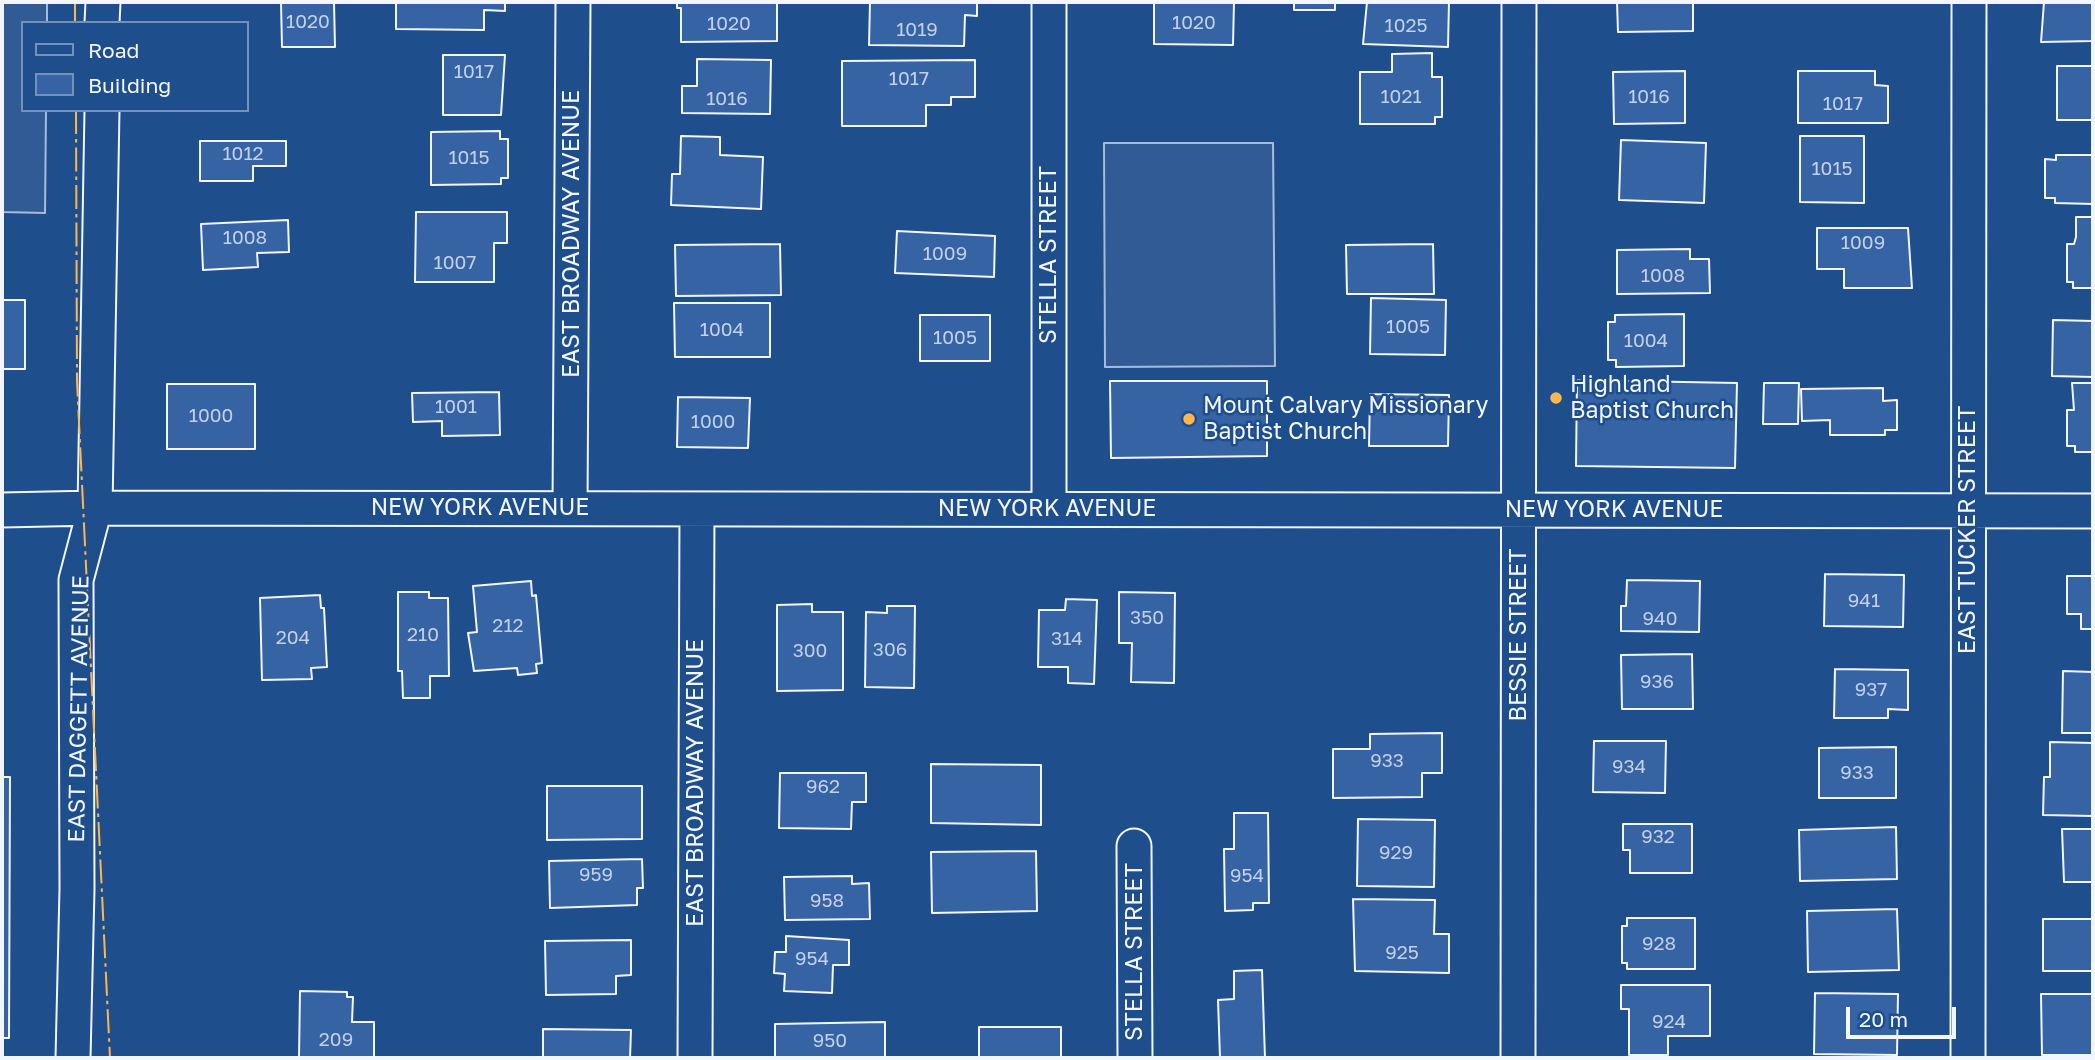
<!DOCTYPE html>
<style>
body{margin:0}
#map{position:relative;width:2095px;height:1060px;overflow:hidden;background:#1f4e8c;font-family:"Golos Text",sans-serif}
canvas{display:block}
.frame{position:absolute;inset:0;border:4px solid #f2f6ff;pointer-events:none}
.legend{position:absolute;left:21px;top:21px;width:228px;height:91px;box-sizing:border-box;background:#1f4e8c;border:2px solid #7391ba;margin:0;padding:9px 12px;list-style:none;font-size:21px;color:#f2f6ff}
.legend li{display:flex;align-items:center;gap:14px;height:35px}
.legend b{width:35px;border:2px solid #7391ba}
.scale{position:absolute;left:1846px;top:1007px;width:110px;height:32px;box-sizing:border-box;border:4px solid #f2f6ff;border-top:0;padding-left:9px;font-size:21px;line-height:24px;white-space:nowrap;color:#f2f6ff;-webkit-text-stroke:5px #1f4e8c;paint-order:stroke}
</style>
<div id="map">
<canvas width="2095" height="1060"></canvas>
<div class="frame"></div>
<ul class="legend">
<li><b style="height:9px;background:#1f4e8c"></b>Road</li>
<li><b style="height:19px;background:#3563a3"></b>Building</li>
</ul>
<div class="scale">20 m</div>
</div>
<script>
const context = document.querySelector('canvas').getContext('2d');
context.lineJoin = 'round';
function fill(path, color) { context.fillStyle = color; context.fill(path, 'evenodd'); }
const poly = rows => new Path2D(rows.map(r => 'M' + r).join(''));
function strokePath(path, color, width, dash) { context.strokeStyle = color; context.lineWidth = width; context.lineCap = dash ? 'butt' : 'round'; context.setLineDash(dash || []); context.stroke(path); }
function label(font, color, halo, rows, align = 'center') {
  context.font = font + ' "Golos Text",sans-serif'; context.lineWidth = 5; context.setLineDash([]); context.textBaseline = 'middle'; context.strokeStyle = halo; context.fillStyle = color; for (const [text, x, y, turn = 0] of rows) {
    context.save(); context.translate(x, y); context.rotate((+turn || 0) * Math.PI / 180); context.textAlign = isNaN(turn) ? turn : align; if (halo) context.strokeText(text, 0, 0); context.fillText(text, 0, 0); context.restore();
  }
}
const parking = poly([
 [2,2,47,2,47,23,23,23,23,110,46,110,45,213,2,212,2,2],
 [1104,143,1273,143,1275,366,1105,367,1104,143]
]);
const building = poly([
 [281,2,334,2,335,47,282,47,281,2],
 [396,2,505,2,505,11,484,10,484,30,396,29,396,2],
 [677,2,777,2,777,41,681,42,681,8,677,8,677,2],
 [870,2,977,2,977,16,965,15,964,46,869,45,870,2],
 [1154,2,1234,2,1233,45,1154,44,1154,2],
 [1294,2,1335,2,1335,10,1294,10,1294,2],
 [1367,2,1449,2,1448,47,1363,44,1367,2],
 [1617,2,1693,2,1693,31,1618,32,1617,2],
 [2044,2,2093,2,2093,41,2041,42,2044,2],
 [1432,53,1432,77,1442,77,1442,117,1435,117,1435,124,1360,124,1360,72,1392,72,1392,54,1432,53],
 [443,55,505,55,501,115,443,115,443,55],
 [697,59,771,60,770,114,682,113,682,86,697,86,697,59],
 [975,60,975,97,951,97,951,105,926,105,926,126,842,126,842,61,975,60],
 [2057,66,2093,66,2093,120,2057,120,2057,66],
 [1685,71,1685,123,1614,124,1613,72,1685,71],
 [1798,71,1875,71,1875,85,1888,86,1888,123,1798,123,1798,71],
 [500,131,500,139,508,139,508,178,501,178,501,184,431,185,431,132,500,131],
 [681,136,720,137,720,155,763,157,761,209,671,205,672,174,680,174,681,136],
 [1800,136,1864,136,1864,203,1800,202,1800,136],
 [1621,140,1706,143,1704,203,1619,200,1621,140],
 [200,141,286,141,286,166,253,166,253,181,200,181,200,141],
 [2056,155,2093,155,2093,204,2055,203,2055,198,2045,198,2045,159,2056,160,2056,155],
 [416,212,507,212,507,243,494,243,494,282,415,282,416,212],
 [2076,217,2093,217,2093,288,2073,288,2073,282,2067,282,2067,244,2074,244,2076,237,2076,217],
 [288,220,289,252,257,253,258,267,203,270,201,224,288,220],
 [1817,228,1908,228,1912,288,1844,288,1844,269,1817,269,1817,228],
 [897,231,995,236,994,277,895,273,897,231],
 [780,244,781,295,676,296,675,245,780,244],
 [1433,244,1434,294,1347,294,1346,245,1433,244],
 [1690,249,1690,259,1709,259,1710,293,1617,294,1617,250,1690,249],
 [1371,298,1446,300,1445,355,1370,354,1371,298],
 [2,300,25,300,25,369,2,369,2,300],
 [674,303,770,303,770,357,675,357,674,303],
 [1684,314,1684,366,1616,367,1616,360,1608,360,1608,322,1615,322,1615,315,1684,314],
 [920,315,990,315,990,361,920,361,920,315],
 [2053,320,2093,321,2093,377,2052,376,2053,320],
 [1577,380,1737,383,1735,468,1576,466,1577,380],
 [1110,381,1267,381,1267,456,1111,458,1110,381],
 [1764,383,1799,383,1798,424,1763,424,1764,383],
 [2072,383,2093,383,2093,452,2075,452,2075,446,2067,446,2067,410,2074,410,2072,383],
 [167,384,255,384,255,449,167,449,167,384],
 [1883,388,1883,401,1897,400,1897,430,1885,430,1885,435,1830,435,1830,420,1802,421,1801,389,1883,388],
 [499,392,500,435,442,436,442,421,413,422,412,393,499,392],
 [1370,394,1449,395,1448,446,1369,446,1370,394],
 [678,397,750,398,748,448,677,447,678,397],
 [1825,574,1904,575,1903,627,1824,626,1825,574],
 [2067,576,2093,576,2093,629,2081,629,2081,614,2067,614,2067,576],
 [1627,580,1700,581,1699,632,1621,631,1621,606,1626,606,1627,580],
 [531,581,532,596,536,595,542,663,536,664,537,673,518,675,517,668,474,671,468,633,477,632,473,586,531,581],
 [398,592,429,592,429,598,448,598,449,676,430,676,430,698,403,698,402,671,398,671,398,592],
 [1119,592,1175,593,1174,683,1131,682,1132,643,1119,643,1119,592],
 [320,595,321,608,324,608,327,667,311,668,312,679,262,680,260,598,320,595],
 [1066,599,1097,600,1094,684,1068,683,1068,667,1038,667,1039,610,1065,610,1066,599],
 [812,604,812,612,843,612,843,690,777,691,777,605,812,604],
 [887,606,915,606,914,688,865,687,866,612,887,613,887,606],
 [1692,654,1693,709,1622,709,1621,655,1692,654],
 [1835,669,1908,670,1908,710,1888,709,1888,718,1834,718,1835,669],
 [2063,671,2093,672,2093,733,2062,733,2063,671],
 [1442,733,1442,773,1422,773,1422,797,1333,798,1333,749,1370,749,1370,734,1442,733],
 [1594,741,1666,741,1665,793,1593,792,1594,741],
 [2050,742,2093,743,2093,816,2043,815,2044,777,2050,777,2050,742],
 [1896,747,1896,798,1819,798,1819,748,1896,747],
 [931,764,1041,765,1041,825,931,823,931,764],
 [780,773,866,773,866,802,852,802,851,829,779,828,780,773],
 [2,777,10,777,9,1038,2,1038,2,777],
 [547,786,642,786,642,839,547,840,547,786],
 [1234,813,1268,813,1269,903,1253,903,1253,910,1225,911,1224,849,1234,849,1234,813],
 [1358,819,1435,820,1434,887,1357,886,1358,819],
 [1623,824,1692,824,1692,873,1630,873,1630,850,1623,850,1623,824],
 [1896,827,1897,879,1800,881,1799,830,1896,827],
 [2062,829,2093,829,2093,882,2064,882,2062,829],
 [1036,851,1037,911,932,913,931,852,1036,851],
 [642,859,643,888,637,888,637,905,550,908,549,861,642,859],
 [852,876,852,884,869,883,870,919,785,920,784,877,852,876],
 [1353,899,1435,900,1434,934,1449,934,1449,973,1355,971,1353,899],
 [1897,909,1899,970,1808,972,1807,911,1897,909],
 [1627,918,1695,918,1695,969,1627,969,1627,963,1622,963,1622,926,1627,926,1627,918],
 [2043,919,2093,919,2093,971,2043,971,2043,919],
 [786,936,849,940,849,965,833,965,832,993,784,991,785,974,774,973,775,952,786,952,786,936],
 [631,940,631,975,616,976,616,994,546,995,545,941,631,940],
 [1262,970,1265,1058,1220,1058,1218,1000,1234,999,1234,971,1262,970],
 [1621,985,1710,985,1710,1036,1668,1036,1668,1055,1629,1055,1629,1009,1621,1009,1621,985],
 [300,991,347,992,347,997,353,997,352,1022,374,1022,374,1058,299,1058,300,991],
 [1815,993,1898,994,1897,1055,1814,1054,1815,993],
 [2041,994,2093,994,2093,1055,2042,1055,2041,994],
 [885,1022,885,1058,775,1058,775,1024,885,1022],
 [979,1027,1061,1027,1061,1058,979,1058,979,1027],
 [543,1029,631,1030,630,1058,543,1058,543,1029]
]);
const minor = poly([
 [102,23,103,2],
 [570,508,573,2],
 [1049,509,1049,2],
 [2,510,95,508,2093,511],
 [1134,846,1135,1058],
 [73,1058,77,889,76,580,95,508,102,110],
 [695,1058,697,509],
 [1518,1058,1519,2],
 [1968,1058,1969,2]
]);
const power = poly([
 [75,2,75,23],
 [76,110,77,381,110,1058]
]);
const markers = [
 [1556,398,7,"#ffb74d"],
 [1189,419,7,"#ffb74d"]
];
const numberNames = [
 ["1020",308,22],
 ["1020",1194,23],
 ["1020",729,24],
 ["1025",1406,26],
 ["1019",917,30],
 ["1017",474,72],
 ["1017",909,79],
 ["1021",1401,97],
 ["1016",1649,97],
 ["1016",727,99],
 ["1017",1843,104],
 ["1012",243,154],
 ["1015",469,158],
 ["1015",1832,169],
 ["1008",245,238],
 ["1009",1863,243],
 ["1009",945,254],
 ["1007",455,263],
 ["1008",1663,276],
 ["1005",1408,327],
 ["1004",722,330],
 ["1005",955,338],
 ["1004",1646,341],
 ["1001",456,407],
 ["1000",211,416],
 ["1000",713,422],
 ["941",1864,601],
 ["350",1147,618],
 ["940",1660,619],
 ["212",508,626],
 ["210",423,635],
 ["204",293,638],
 ["314",1067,639],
 ["306",890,650],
 ["300",810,651],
 ["936",1657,682],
 ["937",1871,690],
 ["933",1387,761],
 ["934",1629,767],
 ["933",1857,773],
 ["962",823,787],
 ["932",1658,837],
 ["929",1396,853],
 ["959",596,875],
 ["954",1247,876],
 ["958",827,901],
 ["928",1659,944],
 ["925",1402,953],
 ["954",812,959],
 ["924",1669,1022],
 ["209",336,1040],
 ["950",830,1041]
];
const streetNames = [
 ["EAST BROADWAY AVENUE",572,234,-90],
 ["STELLA STREET",1049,255,-90],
 ["NEW YORK AVENUE",480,508],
 ["NEW YORK AVENUE",1047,509],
 ["NEW YORK AVENUE",1614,510],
 ["EAST TUCKER STREET",1968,530,-90],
 ["BESSIE STREET",1519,635,-90],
 ["EAST DAGGETT AVENUE",79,709,-89],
 ["EAST BROADWAY AVENUE",696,783,-90],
 ["STELLA STREET",1135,952,-90]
];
const poiNames = [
 ["Highland",1570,385],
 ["Baptist Church",1570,411],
 ["Mount Calvary Missionary",1203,406],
 ["Baptist Church",1203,432]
];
fill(parking, '#305b95');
strokePath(parking, '#a8bbd7', 2);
fill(building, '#3563a3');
strokePath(building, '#f2f6ff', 2);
strokePath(minor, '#f2f6ff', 37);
strokePath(minor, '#1f4e8c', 33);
strokePath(power, '#ffb74d', 2, [24, 5, 3.5, 5]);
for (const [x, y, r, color] of markers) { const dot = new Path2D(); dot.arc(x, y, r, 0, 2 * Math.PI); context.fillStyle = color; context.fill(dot); strokePath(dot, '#1f4e8c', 2.5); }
label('19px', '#c3d1e8', null, numberNames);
label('23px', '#f2f6ff', '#1f4e8c', streetNames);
label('23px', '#f2f6ff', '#1f4e8c', poiNames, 'left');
</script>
